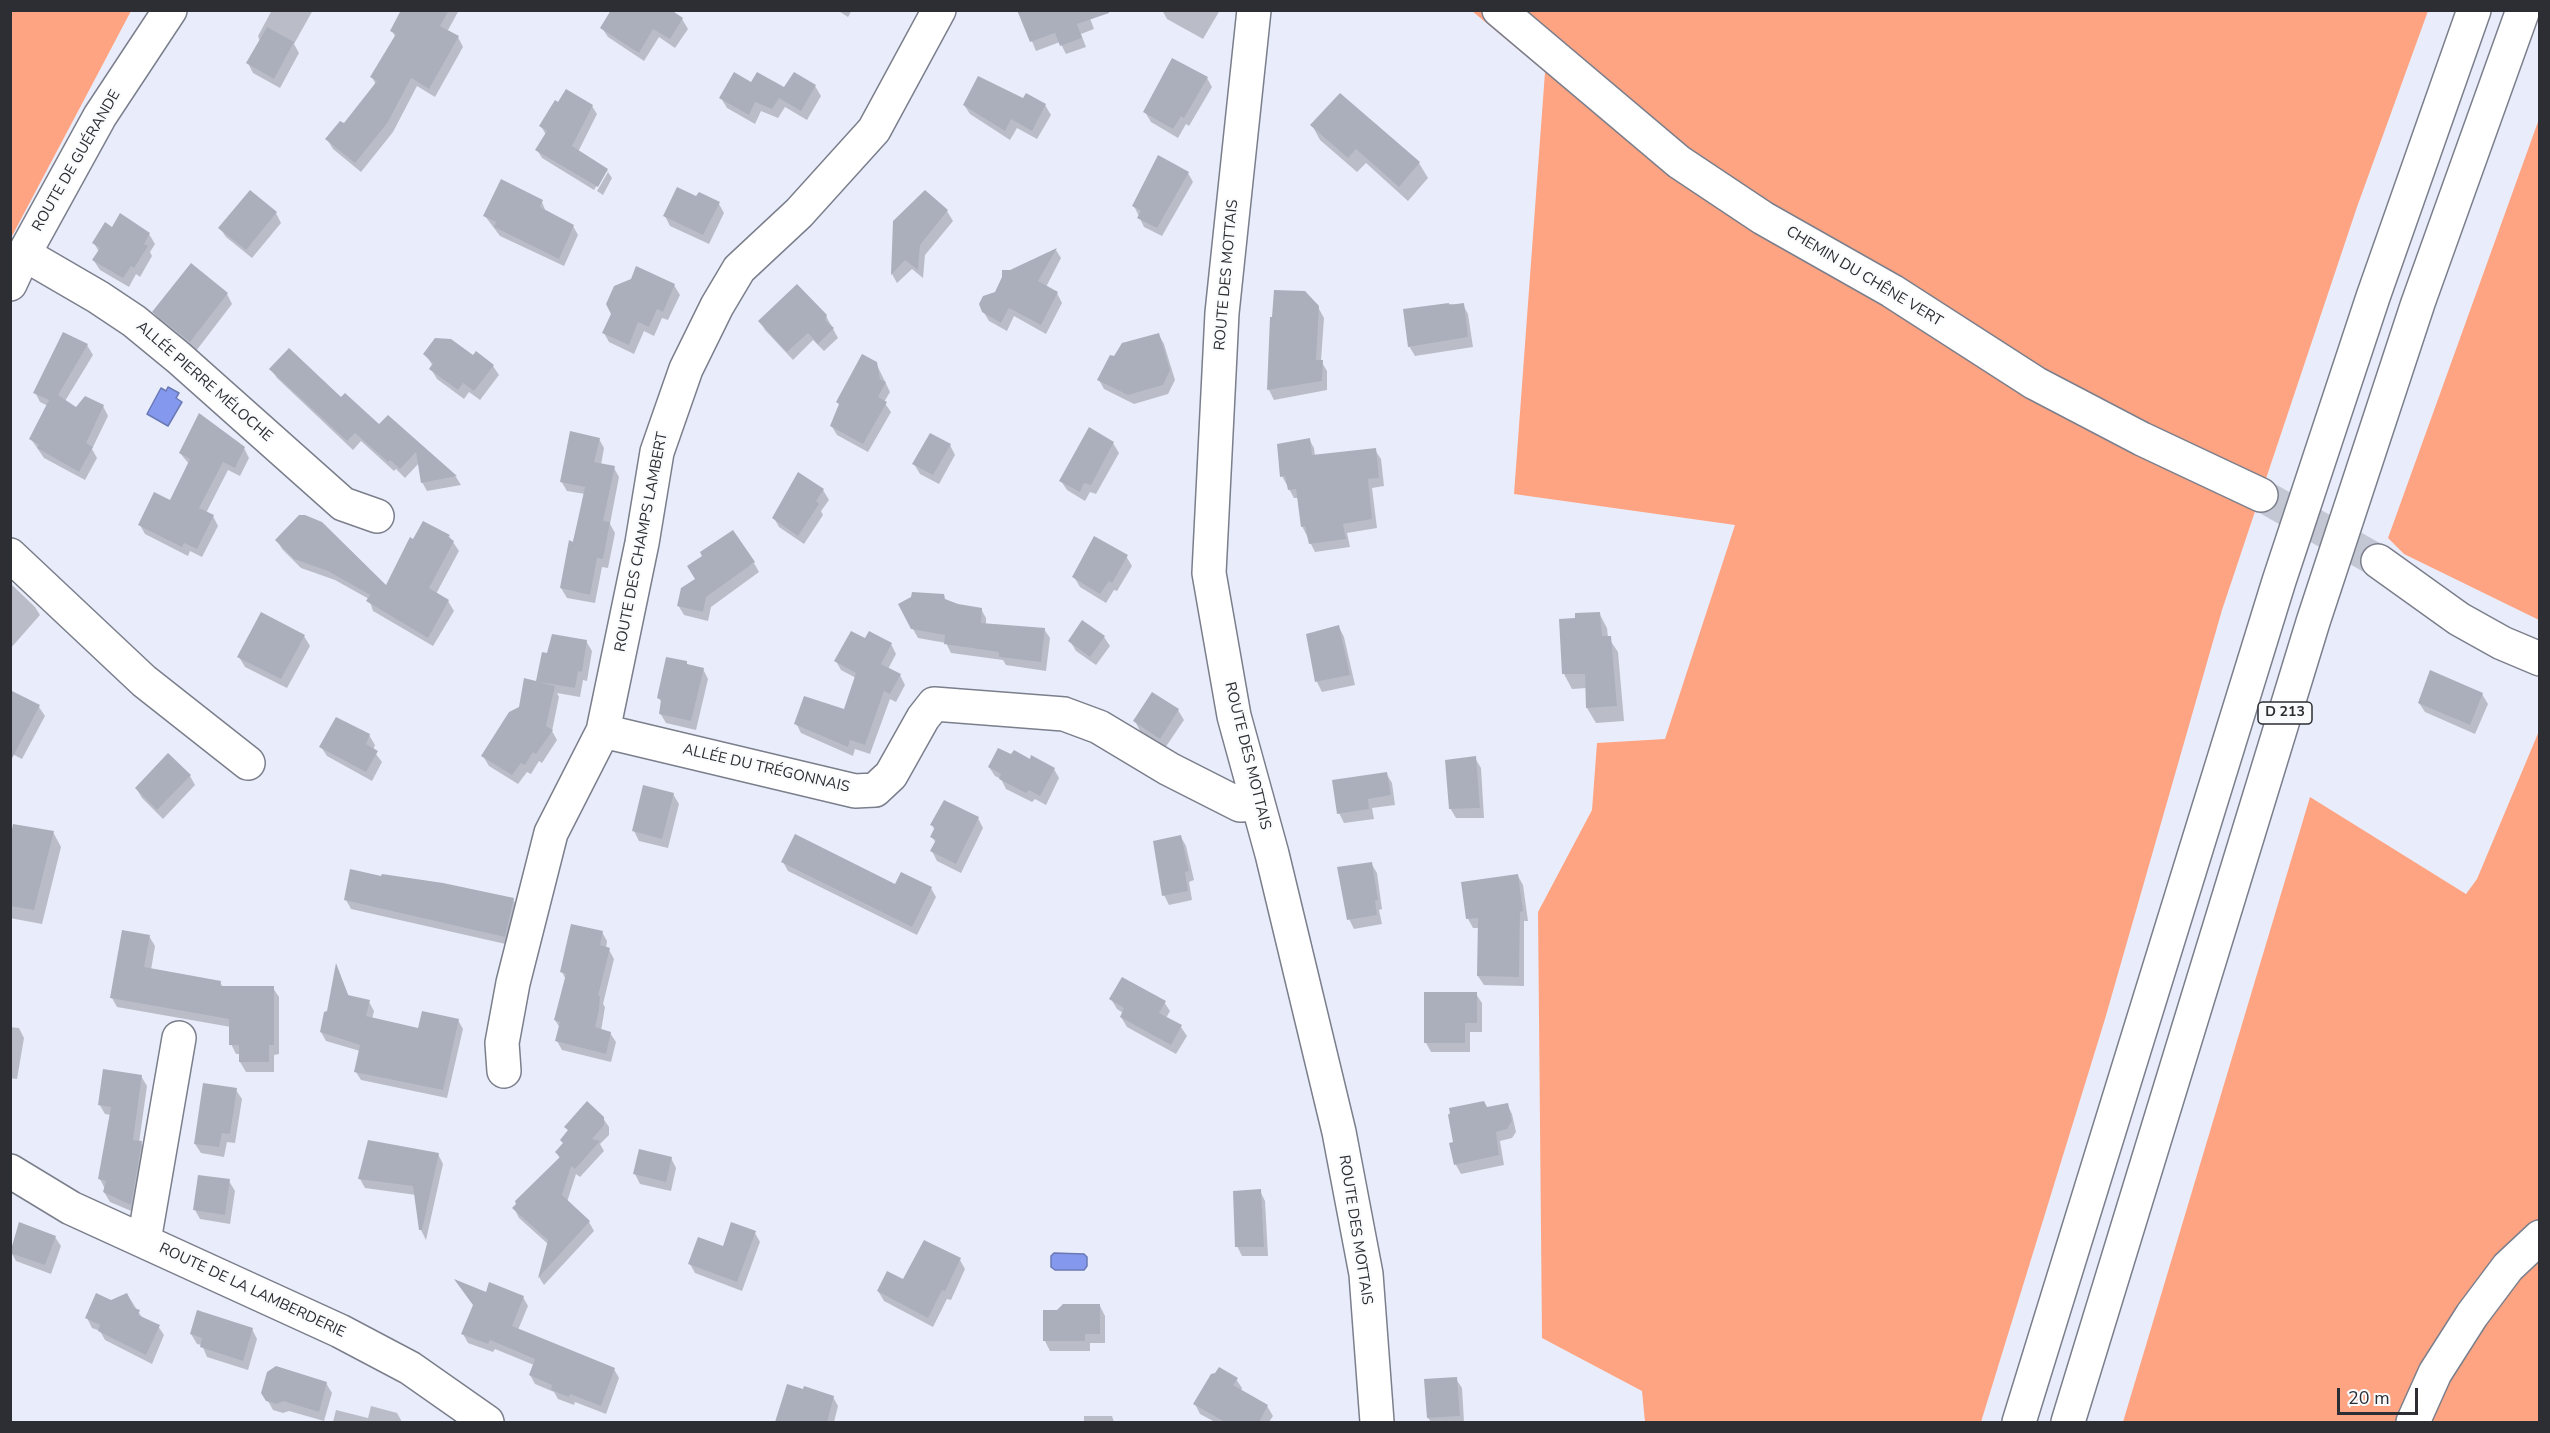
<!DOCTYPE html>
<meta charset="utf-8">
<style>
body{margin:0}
#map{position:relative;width:2550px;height:1433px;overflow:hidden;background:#e9edfb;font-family:"Nunito Sans",sans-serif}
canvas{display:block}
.frame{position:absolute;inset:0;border:12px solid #2c2e33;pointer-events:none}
.scale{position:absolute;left:2337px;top:1388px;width:81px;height:27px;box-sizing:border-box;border:3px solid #2c2e33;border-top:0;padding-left:8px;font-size:18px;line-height:21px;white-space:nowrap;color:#2c2e33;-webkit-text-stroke:4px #fafbfd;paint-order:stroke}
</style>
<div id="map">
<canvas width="2550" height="1433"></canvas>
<div class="frame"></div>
<div class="scale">20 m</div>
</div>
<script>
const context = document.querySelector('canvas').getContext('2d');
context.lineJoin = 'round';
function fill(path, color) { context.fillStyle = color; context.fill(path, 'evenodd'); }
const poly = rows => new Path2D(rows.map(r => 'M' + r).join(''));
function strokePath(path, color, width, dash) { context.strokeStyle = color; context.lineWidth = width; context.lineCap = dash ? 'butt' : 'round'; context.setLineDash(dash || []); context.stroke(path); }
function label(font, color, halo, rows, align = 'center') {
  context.font = font + ' "Nunito Sans",sans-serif'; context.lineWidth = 4.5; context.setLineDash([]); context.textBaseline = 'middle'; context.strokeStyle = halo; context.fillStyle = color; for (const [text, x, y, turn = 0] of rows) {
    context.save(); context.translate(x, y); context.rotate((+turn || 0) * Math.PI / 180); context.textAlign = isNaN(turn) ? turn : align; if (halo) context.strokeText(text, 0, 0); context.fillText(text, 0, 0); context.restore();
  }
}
const green = poly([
 [11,10,131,11,11,238,10,11],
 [1472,11,2428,11,2357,207,2222,610,2105,1019,1981,1422,1645,1422,1642,1391,1542,1338,1538,912,1592,810,1597,743,1665,739,1735,525,1514,494,1545,72],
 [2539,119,2539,620,2404,554,2388,538],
 [2539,731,2539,1422,2123,1422,2310,797,2466,894,2477,879]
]);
const water = poly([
 [168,387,179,393,176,398,182,402,168,426,147,414,161,388,166,391,168,387],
 [1054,1253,1084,1254,1087,1257,1087,1266,1084,1270,1055,1270,1051,1267,1051,1256,1054,1253]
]);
const shadow = poly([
 [272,10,313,10,294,44,299,53,280,88,253,73,248,63,260,41,258,36],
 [403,10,459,10,447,32,458,37,463,47,435,97,417,86,393,132,361,172,333,149,327,139,344,126,376,85,372,77,396,38,392,31],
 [837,10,852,10,848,17],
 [1019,10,1087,10,1094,29,1081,34,1086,47,1066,54,1060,42,1036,51],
 [1162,10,1220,10,1203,39,1167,19],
 [682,19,688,29,675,48,659,37,644,61,608,37,602,28],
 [1207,78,1212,87,1189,126,1186,124,1178,138,1151,122,1145,112],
 [751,84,785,89,815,86,821,96,807,120,785,107,778,118,761,111,755,124,727,108,721,98],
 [1340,95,1419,163,1428,178,1408,201,1366,163,1357,172,1320,140,1312,125],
 [964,105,1045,105,1051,115,1037,139,1017,128,1010,140,970,114],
 [592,106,597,114,578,152,608,172,605,172,594,190,542,158,537,150,546,135,541,126],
 [608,172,612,178,603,195,597,191],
 [1188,173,1193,182,1162,236,1144,227,1134,206],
 [696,198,719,204,724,213,709,244,670,226,665,216],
 [542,202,546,212,573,226,578,235,564,266,500,236,485,216],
 [947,211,953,221,925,255,923,278,912,269,897,283,892,274,895,221],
 [276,213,281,223,252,258,226,237,220,228],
 [112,229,149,234,155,244,150,252,152,256,140,277,136,274,129,287,100,270,94,261,99,252,94,243],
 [1056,250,1061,258,1046,287,1057,293,1062,303,1046,334,1014,316,1007,331,989,321,983,311,1010,271],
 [674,285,680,295,668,320,662,318,654,336,644,331,634,354,609,342,604,333],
 [227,294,232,304,196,351,160,321,154,312],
 [1449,304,1463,305,1468,314,1473,347,1415,356,1409,346],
 [1318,307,1324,318,1321,361,1327,371,1327,390,1274,400,1269,390,1271,318],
 [826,316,838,338,824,351,813,340,793,360,765,330,760,321],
 [63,334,87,345,93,355,65,401,76,409,103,406,108,416,92,449,97,458,85,480,44,458,31,439,48,406,40,402,35,392],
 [1159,335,1164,344,1175,380,1168,394,1134,404,1104,389,1099,380,1115,358],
 [425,354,473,357,493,366,499,375,480,400,469,392,464,399,437,379,431,369,433,366],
 [876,363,890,392,884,402,891,412,868,452,837,435,831,425,840,406,838,402],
 [271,369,341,399,379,427,388,417,456,477,461,485,427,491,422,482,419,463,405,478,396,469,394,471,361,441,353,450,277,378],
 [1090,429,1113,443,1119,453,1096,494,1090,492,1085,501,1067,490,1061,481],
 [599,439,604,448,601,465,614,468,619,477,610,524,615,533,608,568,602,567,595,603,567,598,561,588,585,494,567,491,561,481],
 [1309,439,1314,448,1315,456,1375,450,1381,459,1384,486,1372,488,1377,528,1347,533,1350,547,1315,552,1302,526,1298,498,1294,498,1282,476],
 [950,445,955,455,939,484,920,474,914,464],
 [244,448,249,458,240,476,228,470,206,513,213,516,218,526,202,557,190,551,188,556,145,534,140,525,170,502,189,464,180,453],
 [823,490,829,500,821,511,823,515,804,544,779,527,774,518],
 [449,536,459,551,436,594,448,601,454,611,433,646,373,611,369,599,335,580,301,568,282,549,277,540,386,588],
 [1126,556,1132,566,1117,591,1114,590,1106,603,1080,587,1074,577],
 [754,563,759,572,711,607,708,621,684,615,678,605],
 [10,583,35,607,40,615,10,649],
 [958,606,981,609,986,618,986,624,1044,629,1050,638,1046,671,1006,665,1003,660,951,653,946,643,918,638,913,629],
 [1599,613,1607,628,1608,637,1618,652,1624,721,1596,723,1587,708,1587,688,1572,689,1564,674,1577,619],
 [1339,627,1344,637,1355,685,1322,692,1317,682,1308,635],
 [304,636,310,646,287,688,245,667,239,657],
 [1104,637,1110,646,1096,665,1076,651,1070,641],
 [866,640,891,644,896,654,888,669,900,675,905,685,896,702,890,699,870,754,855,749,853,756,801,733,796,723,845,711,856,678,841,670,836,661],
 [586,641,592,651,587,681,583,680,580,697,557,693,559,697,552,731,557,740,542,763,539,761,531,774,527,772,518,784,489,766,483,756,537,683,548,654],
 [686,662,688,666,703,669,708,679,696,730,666,723,660,713,662,703,659,698],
 [15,694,39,707,45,716,22,759,10,753],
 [2482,694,2488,704,2475,734,2425,712,2419,703],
 [1178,710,1184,720,1165,748,1140,731,1135,721],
 [369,735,375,745,373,750,382,762,372,781,327,756,321,747],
 [1011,755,1054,769,1059,778,1046,805,1035,799,1032,802,1006,789,1001,779,995,776,989,767],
 [1475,758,1481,768,1484,818,1456,818,1450,808],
 [1386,773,1392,783,1395,805,1372,808,1374,819,1344,823,1339,813],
 [190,776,195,785,163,819,142,798,136,788],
 [673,794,679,804,668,848,639,841,634,831],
 [978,818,983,828,961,873,937,861,932,851,936,843,932,837,935,831,932,825],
 [53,832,61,847,42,924,10,918,10,847],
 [1181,837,1186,846,1194,880,1189,882,1192,900,1169,905,1164,895],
 [783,862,896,886,931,888,936,897,917,935,788,871],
 [1371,863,1377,873,1382,909,1379,910,1382,924,1354,929,1349,919],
 [1518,876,1523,885,1528,921,1524,921,1524,986,1484,985,1478,976,1479,928,1473,928,1468,919],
 [513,899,518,909,510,945,351,909,346,900],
 [602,932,607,941,606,949,609,950,614,959,603,1004,605,1007,601,1031,610,1033,616,1042,611,1062,562,1050,557,1041,560,1028,555,1020,566,980,562,972],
 [149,936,155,946,151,970,220,982,223,987,273,988,279,997,279,1054,274,1055,274,1072,246,1072,240,1062,240,1054,236,1054,231,1044,231,1027,117,1007,112,998],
 [337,967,349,997,369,1002,374,1011,372,1019,419,1030,458,1020,463,1029,447,1098,361,1080,356,1072,360,1051,326,1041,321,1032,328,1012],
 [1476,994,1482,1003,1482,1032,1470,1032,1470,1052,1431,1052,1426,1043],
 [1111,999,1164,1002,1170,1011,1166,1018,1181,1027,1187,1036,1176,1054,1127,1027,1121,1017,1123,1013,1117,1009],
 [10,1027,19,1028,24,1038,17,1079,10,1078],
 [141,1076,147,1086,139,1143,141,1143,147,1152,136,1213,110,1202,104,1192,105,1189,100,1179,111,1115,105,1114,99,1104],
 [236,1090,242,1099,235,1143,227,1142,224,1157,201,1153,195,1144],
 [1507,1104,1512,1114,1516,1132,1512,1138,1500,1141,1504,1165,1461,1174,1456,1165,1455,1143],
 [603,1118,609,1127,609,1135,600,1144,604,1151,580,1177,576,1174,567,1202,589,1222,594,1231,544,1285,539,1277,548,1244,519,1218,514,1208,560,1159,557,1152,564,1144,569,1132,566,1127],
 [438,1154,443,1164,426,1240,421,1230,416,1195,365,1188,360,1179],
 [671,1158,676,1168,671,1191,640,1184,635,1174],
 [229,1181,235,1191,230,1224,200,1219,195,1210],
 [1260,1191,1265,1201,1268,1256,1242,1256,1237,1246],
 [755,1233,760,1242,742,1291,695,1273,690,1264],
 [55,1237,61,1246,51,1274,16,1261,11,1252],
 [960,1260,965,1269,951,1300,947,1299,933,1327,884,1301,878,1291],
 [457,1282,487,1294,523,1297,528,1306,518,1330,614,1369,619,1378,606,1414,575,1402,574,1405,558,1399,554,1392,535,1384,530,1375,534,1365,495,1349,493,1352,468,1343,463,1334,474,1306],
 [127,1294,143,1319,158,1326,164,1335,152,1364,105,1340,100,1331,92,1328,87,1318],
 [1100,1306,1105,1316,1105,1343,1090,1343,1090,1351,1050,1351,1045,1341,1045,1311],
 [252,1329,257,1339,248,1370,207,1357,202,1345,197,1344,191,1334],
 [1236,1379,1242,1388,1241,1391,1267,1406,1273,1416,1269,1422,1215,1422,1200,1414,1195,1404],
 [1456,1379,1462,1388,1464,1422,1431,1422,1428,1418],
 [326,1383,332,1393,324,1421,289,1411,283,1413,273,1410,263,1392],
 [788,1386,833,1397,838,1406,834,1422,776,1422],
 [371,1406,397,1413,402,1422,333,1422,336,1410,368,1418],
 [1084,1416,1112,1416,1114,1422,1084,1422]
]);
const building = poly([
 [401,10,449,10,440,26,459,36,429,89,411,78,388,122,355,163,325,139,340,121,344,123,377,81,370,77,396,34,390,31],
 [611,10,671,10,683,18,670,39,653,29,639,53,600,28],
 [1017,10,1109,10,1109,13,1077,24,1082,38,1060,46,1055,33,1030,42],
 [267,27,294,42,274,79,246,63],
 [1172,58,1208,77,1184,118,1181,116,1173,129,1143,112],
 [734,72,751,82,757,72,784,87,794,72,816,85,801,111,779,98,772,109,755,102,749,115,719,98],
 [978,76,1023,98,1026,93,1046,104,1032,131,1011,119,1005,131,963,105],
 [566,89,593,105,572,146,608,169,598,187,535,150,547,131,539,126,555,100,558,102],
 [1340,93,1420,162,1399,187,1356,149,1348,158,1310,125],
 [1158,155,1189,172,1157,228,1137,218,1141,211,1132,206],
 [501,179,543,200,540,207,574,225,559,259,494,227,496,222,483,216],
 [677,187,696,196,699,192,720,202,703,235,663,216],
 [250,190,277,212,246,250,218,228],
 [925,190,948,210,920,245,918,270,905,260,891,275,893,221],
 [120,213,150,233,144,244,148,246,134,268,131,266,123,278,92,260,100,248,92,243,105,222,112,227],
 [1057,248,1038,281,1058,292,1041,325,1009,308,1001,323,982,312,979,304,983,296,995,292,1002,277,1002,270,1010,270],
 [191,263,228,293,190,342,152,312],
 [636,266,675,284,663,312,657,309,649,327,638,322,629,345,602,333,611,314,606,304,614,286,631,279],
 [797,284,827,315,825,320,834,328,818,344,808,333,787,352,758,321],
 [1274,290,1305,291,1319,306,1316,360,1323,360,1322,381,1267,390,1270,317,1272,317],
 [1449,303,1449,305,1464,303,1468,337,1408,347,1403,309],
 [63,332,88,344,58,395,76,407,85,396,104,405,86,443,93,447,79,472,37,448,39,445,29,439,49,400,33,393],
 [1159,333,1170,370,1163,385,1128,395,1097,380,1110,355,1114,356,1122,343],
 [435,338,451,339,473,355,476,351,494,365,474,391,463,383,458,390,429,369,433,363,423,354],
 [289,348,341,397,345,393,379,424,388,415,457,476,421,483,416,452,400,469,390,460,388,462,355,433,347,441,269,369],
 [862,354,877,362,880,379,886,382,878,397,887,402,863,444,830,426,839,404,836,402],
 [199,413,245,447,235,468,223,462,199,508,214,515,197,549,184,543,182,547,138,525,154,492,170,500,190,459,179,453],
 [1089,427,1114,442,1091,485,1084,483,1080,492,1059,481],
 [570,431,600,438,594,462,615,466,603,521,610,522,603,559,597,558,590,595,560,588,569,540,573,542,585,487,560,482],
 [930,433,951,444,933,475,912,464],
 [1310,438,1312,455,1376,448,1379,478,1368,479,1372,519,1343,524,1346,539,1309,544,1305,526,1301,527,1296,489,1288,490,1285,476,1280,477,1277,444],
 [798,472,824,489,816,501,819,504,798,536,772,518],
 [299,515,305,515,322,522,386,585,410,537,413,539,423,521,450,535,448,537,454,541,429,588,449,600,428,638,366,601,370,595,328,571,294,559,275,540],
 [733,530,755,562,706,597,703,612,677,606,681,588,695,579,687,566,702,556,700,552],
 [1094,536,1128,555,1112,583,1109,581,1100,594,1072,577],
 [912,592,944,594,945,599,958,604,982,608,981,623,1045,628,1041,662,999,657,999,652,944,644,945,635,911,629,898,604,911,597],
 [261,612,305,635,281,679,237,657],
 [1600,612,1602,636,1611,636,1617,706,1586,708,1585,674,1562,674,1559,619,1575,618,1575,613],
 [1082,620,1105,636,1090,657,1068,641],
 [1339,625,1350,675,1315,682,1306,634],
 [851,631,865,638,869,631,892,643,881,664,901,674,890,694,884,691,865,745,850,740,848,747,794,724,804,696,844,709,856,673,834,661],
 [552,634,587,640,582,672,578,671,575,688,539,682,555,686,546,726,553,730,536,754,533,752,525,765,521,763,512,775,481,756,509,712,519,707,524,678,536,681,542,652,547,653],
 [666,657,687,661,687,664,704,668,691,721,659,714,661,700,657,698],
 [2430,670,2483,693,2470,725,2418,703],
 [10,690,40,705,10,762],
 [1152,692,1179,709,1160,739,1133,721],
 [336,717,370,734,366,744,378,751,366,772,319,747],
 [998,748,1011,754,1014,750,1030,759,1031,755,1055,768,1040,796,1029,790,1026,793,999,779,1001,774,988,767],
 [168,753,191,775,157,810,135,788],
 [1476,756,1480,808,1449,809,1445,760],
 [1387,772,1391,795,1368,799,1369,809,1337,814,1332,780],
 [643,785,674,793,662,839,632,831],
 [944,800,979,817,956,864,930,851,936,840,930,837,935,827,930,825],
 [13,824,54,831,34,910,10,906,10,839],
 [795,834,895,884,901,872,932,887,912,927,781,862],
 [1181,835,1189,871,1185,872,1188,891,1162,896,1153,841],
 [1372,862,1378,900,1375,900,1377,915,1347,920,1337,867],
 [350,869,381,876,382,874,443,883,514,898,505,937,344,900],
 [1518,874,1523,911,1520,912,1519,977,1477,976,1478,918,1466,919,1461,882],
 [571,924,603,931,600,945,610,948,598,996,600,996,599,1010,595,1027,611,1032,606,1054,555,1041,560,1022,554,1020,566,974,560,972],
 [122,930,150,935,144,967,221,981,220,986,274,986,274,1045,269,1045,269,1062,239,1062,239,1045,229,1045,229,1019,110,998],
 [336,963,348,995,370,1000,366,1016,418,1028,422,1011,459,1019,443,1090,354,1072,360,1045,320,1032,324,1012,327,1011],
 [1122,977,1166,1001,1159,1013,1182,1025,1171,1045,1120,1017,1124,1008,1109,999],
 [1424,992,1477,992,1477,1023,1465,1023,1465,1043,1424,1043],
 [103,1069,142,1075,133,1140,142,1141,131,1205,103,1192,106,1181,98,1179,111,1107,98,1105],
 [203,1083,237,1088,230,1134,222,1133,219,1147,194,1144],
 [587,1101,604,1117,604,1125,592,1139,600,1141,575,1169,571,1166,562,1195,590,1221,538,1278,548,1240,512,1208,516,1204,515,1201,560,1157,555,1152,563,1143,560,1140,568,1130,564,1127],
 [1484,1101,1487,1107,1508,1103,1512,1121,1507,1129,1496,1132,1499,1155,1454,1165,1449,1143,1453,1142,1448,1115,1450,1113,1449,1108],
 [368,1140,439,1153,422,1230,419,1230,413,1186,358,1179],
 [639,1149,672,1157,666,1182,633,1174],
 [198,1175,230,1179,225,1215,193,1210],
 [1261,1189,1264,1247,1235,1247,1233,1191],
 [19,1222,56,1236,45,1265,10,1253],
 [731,1222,756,1231,737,1282,688,1264,698,1237,723,1246],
 [924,1240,961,1258,945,1291,942,1290,928,1318,877,1291,887,1271,903,1279],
 [454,1279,486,1292,489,1282,524,1296,512,1326,615,1368,601,1406,570,1394,569,1397,551,1390,552,1385,529,1375,535,1359,490,1340,488,1344,461,1334,473,1305],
 [96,1293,111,1300,127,1293,134,1308,140,1310,138,1315,160,1325,146,1355,98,1331,100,1325,85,1318],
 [1063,1304,1100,1304,1100,1334,1085,1334,1085,1341,1043,1341,1043,1310,1057,1310],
 [197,1310,253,1328,243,1361,200,1347,202,1338,190,1334],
 [276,1366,327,1382,319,1412,283,1401,277,1404,266,1401,261,1393,267,1372],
 [1219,1367,1238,1378,1233,1385,1268,1405,1259,1422,1225,1422,1193,1404,1211,1374,1215,1373],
 [1457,1377,1460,1416,1427,1418,1424,1379],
 [787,1384,803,1389,804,1386,834,1396,827,1422,775,1422]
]);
const minorTunnel = poly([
 [2261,495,2378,561]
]);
const minor = poly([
 [1254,10,1222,313,1209,573,1234,716,1272,854,1339,1132,1366,1274,1377,1422],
 [1499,10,1679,162,1763,218,1892,291,2035,383,2142,439,2261,495],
 [24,254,98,297,134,321,179,358,343,504,377,516],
 [10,555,144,681,248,763],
 [2378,561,2459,619,2502,643,2540,659],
 [603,731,855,791,875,790,891,775,923,718,934,704,1064,714,1099,727,1169,769,1240,805,1258,804],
 [504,1071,502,1043,513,983,551,833,603,731,642,543,657,452,686,369,717,306,739,269,799,213,874,130,939,10],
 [10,1171,71,1208,340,1331,410,1368,487,1422],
 [144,1241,179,1038],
 [2413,1422,2435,1373,2472,1315,2508,1267,2540,1237]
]);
const tertiary = poly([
 [10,284,24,254,100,116,170,10]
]);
const trunk = poly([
 [2019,1422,2279,581,2373,297,2474,10],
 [2068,1422,2313,622,2418,303,2523,10]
]);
const shields = [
 [2285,713,54]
];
const shieldNames = [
 ["D 213",2285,713]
];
const streetNames = [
 ["ROUTE DE GUÉRANDE",77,161,-60],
 ["ROUTE DES MOTTAIS",1227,275,-85],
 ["CHEMIN DU CHÊNE VERT",1864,277,31],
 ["ALLÉE PIERRE MÉLOCHE",204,382,41],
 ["ROUTE DES CHAMPS LAMBERT",642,542,-79],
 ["ROUTE DES MOTTAIS",1247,756,76],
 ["ALLÉE DU TRÉGONNAIS",766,769,13],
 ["ROUTE DES MOTTAIS",1355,1230,81],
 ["ROUTE DE LA LAMBERDERIE",252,1291,25]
];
fill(green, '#fea482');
fill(water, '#8499ee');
strokePath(water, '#6a79b6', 1.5);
fill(shadow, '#0003');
fill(building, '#abafbc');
strokePath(minorTunnel, '#c3c7d3', 33, [33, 16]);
strokePath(minor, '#7b7f8c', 36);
strokePath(tertiary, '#7b7f8c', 36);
strokePath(trunk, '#7b7f8c', 36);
strokePath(minor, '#fff', 33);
strokePath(tertiary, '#fff', 33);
strokePath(trunk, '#fff', 33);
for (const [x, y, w] of shields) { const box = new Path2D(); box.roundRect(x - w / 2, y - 11, w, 22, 4.5); context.fillStyle = '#fafbfd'; context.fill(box); strokePath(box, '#2c2e33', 1.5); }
label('bold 14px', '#2c2e33', null, shieldNames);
label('15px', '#2c2e33', '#fafbfd', streetNames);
</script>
